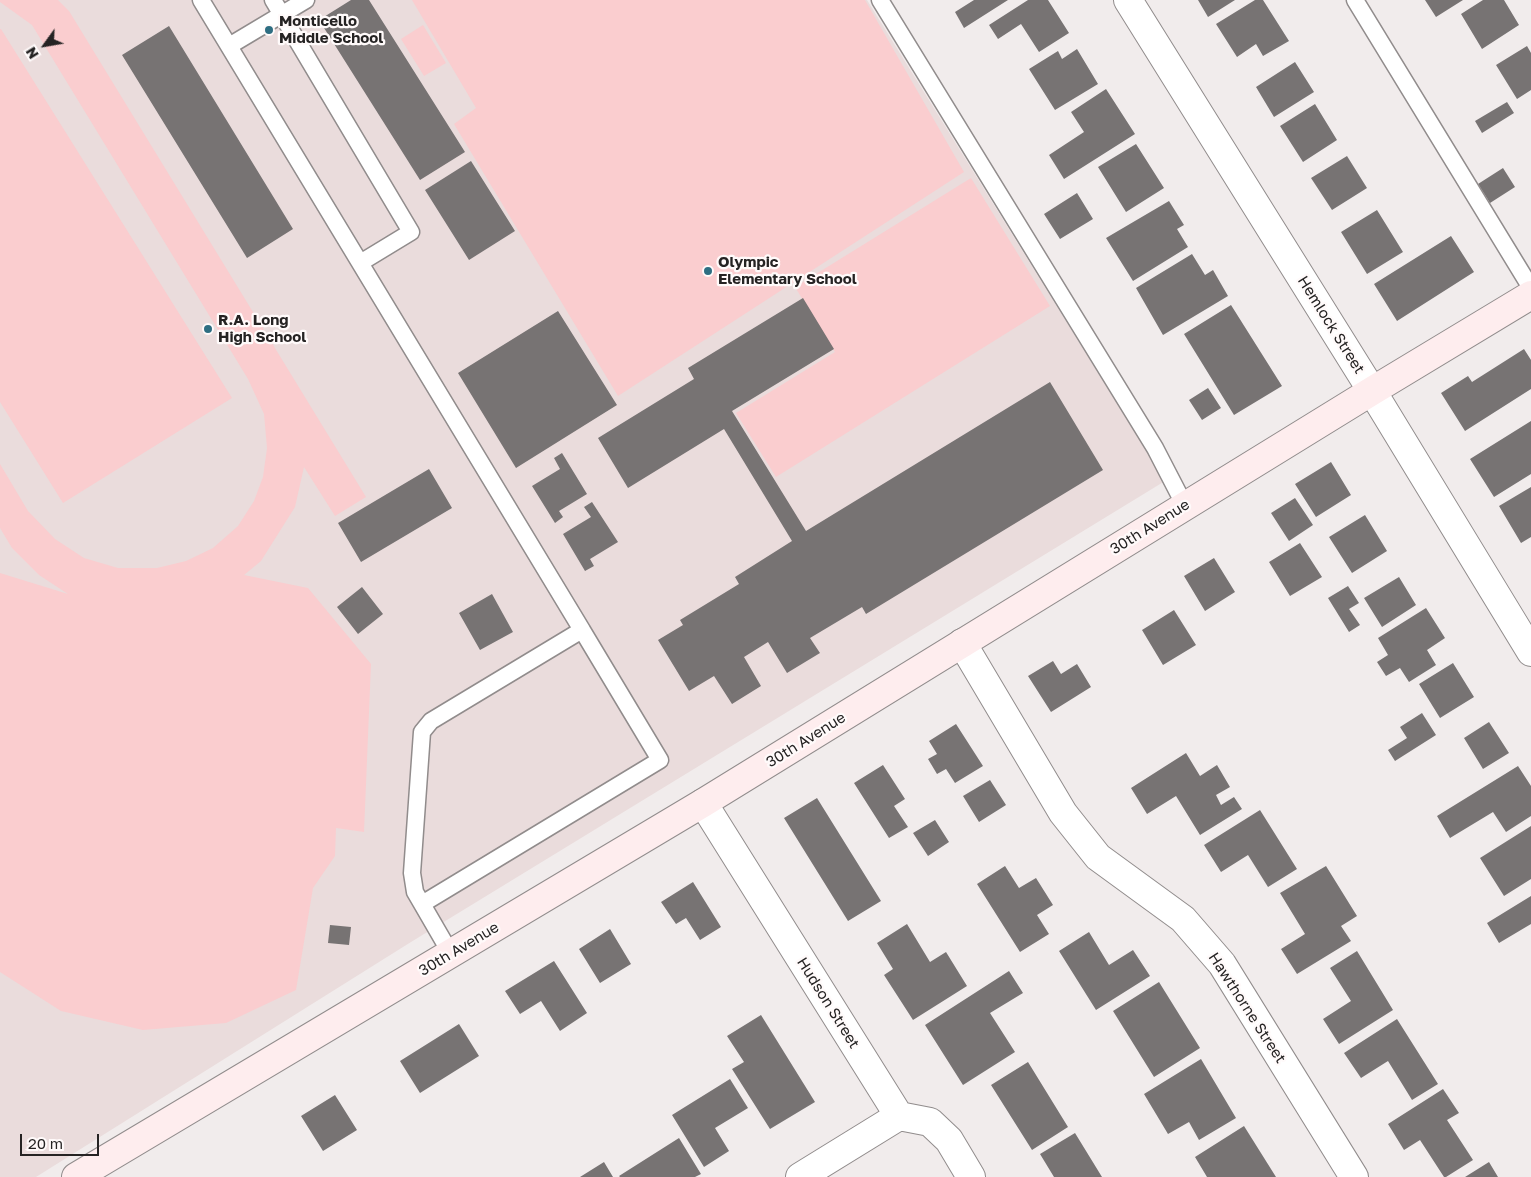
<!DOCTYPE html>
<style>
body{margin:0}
#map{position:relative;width:1531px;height:1177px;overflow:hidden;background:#f1ecec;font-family:"Golos Text",sans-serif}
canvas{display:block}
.north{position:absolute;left:20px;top:20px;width:50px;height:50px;-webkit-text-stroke:4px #fffafa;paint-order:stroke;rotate:238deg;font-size:14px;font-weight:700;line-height:20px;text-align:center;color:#252323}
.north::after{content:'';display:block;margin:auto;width:18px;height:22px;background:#252323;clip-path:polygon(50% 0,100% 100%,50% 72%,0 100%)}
.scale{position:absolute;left:20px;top:1134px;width:79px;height:22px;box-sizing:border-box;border:2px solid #252323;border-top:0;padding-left:6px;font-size:15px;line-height:18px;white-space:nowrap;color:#252323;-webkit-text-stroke:4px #fffafa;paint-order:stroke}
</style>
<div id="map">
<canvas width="1531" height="1177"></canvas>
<div class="north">N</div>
<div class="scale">20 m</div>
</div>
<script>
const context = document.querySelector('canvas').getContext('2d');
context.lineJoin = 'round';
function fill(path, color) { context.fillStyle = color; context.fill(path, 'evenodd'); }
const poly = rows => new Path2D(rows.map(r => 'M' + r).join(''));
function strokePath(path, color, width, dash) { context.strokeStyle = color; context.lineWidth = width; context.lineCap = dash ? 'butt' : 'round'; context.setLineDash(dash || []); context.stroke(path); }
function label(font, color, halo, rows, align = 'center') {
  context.font = font + ' "Golos Text",sans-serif'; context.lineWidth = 4.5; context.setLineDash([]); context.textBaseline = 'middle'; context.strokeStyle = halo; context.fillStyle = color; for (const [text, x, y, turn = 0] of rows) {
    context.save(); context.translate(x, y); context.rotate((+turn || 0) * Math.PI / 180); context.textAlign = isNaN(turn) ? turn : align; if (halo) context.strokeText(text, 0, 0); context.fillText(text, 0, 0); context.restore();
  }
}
const built = poly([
 [0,0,867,0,1165,481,411,942,36,1177,0,1177]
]);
const green = poly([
 [0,0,58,0,69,11,366,497,335,516,304,467,295,507,261,561,244,575,308,588,371,664,364,832,336,828,335,856,313,888,296,990,226,1023,143,1030,61,1011,0,972,0,573,68,594,39,575,12,548,0,528,0,464,28,511,55,539,84,558,118,568,157,568,186,561,213,548,238,526,254,501,263,477,267,448,264,414,248,379,32,25,0,2],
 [412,0,865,0,964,172,618,396,454,124,476,108],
 [423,25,446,63,424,76,401,39],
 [0,29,1,29,232,398,63,503,0,402],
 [971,178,1050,306,776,477,736,413,835,352,795,287]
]);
const building = poly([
 [351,0,369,0,465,152,420,180,319,20],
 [974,0,1008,0,964,28,955,12],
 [1028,0,1048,0,1069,33,1039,52,1021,24,998,39,989,25],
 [1198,0,1235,0,1208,17],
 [1255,0,1263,0,1289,41,1263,56,1256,44,1237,57,1216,24],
 [1425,0,1463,0,1436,17],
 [1483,0,1504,0,1519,25,1482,49,1461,14],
 [169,26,293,229,247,258,122,55],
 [1527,46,1531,53,1531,90,1517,99,1496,65],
 [1077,49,1098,84,1055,110,1029,69,1058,51,1062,59],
 [1295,62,1314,92,1274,117,1256,87],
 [1106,89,1135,134,1064,179,1049,155,1084,132,1071,112],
 [1507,102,1514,113,1482,133,1475,121],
 [1315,104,1337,140,1303,162,1280,126],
 [1136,144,1164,188,1126,212,1098,167],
 [1347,156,1367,188,1332,210,1311,178],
 [471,161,515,231,469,260,425,190],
 [1503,168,1515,187,1490,203,1478,184],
 [1077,193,1093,219,1060,239,1044,214],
 [1169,201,1184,225,1177,229,1188,247,1133,281,1106,238],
 [1377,210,1403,252,1367,274,1341,232],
 [1451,236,1474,272,1397,321,1374,284],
 [1192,254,1205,275,1213,270,1228,296,1163,335,1136,288],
 [803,298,834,349,732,411,806,531,1050,382,1103,470,866,614,862,607,810,638,820,653,787,673,768,642,744,657,761,686,732,704,714,676,689,691,658,640,683,625,680,620,739,584,735,577,792,541,724,429,628,488,598,438,694,379,688,368],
 [1231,305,1282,386,1234,415,1184,334],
 [558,311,617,405,516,468,458,373],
 [1524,349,1531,360,1531,389,1465,431,1441,393,1468,376,1472,382],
 [1208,388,1221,408,1202,420,1189,400],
 [1531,421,1531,474,1494,497,1470,459],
 [562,453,587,494,559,511,563,517,555,523,532,486,560,469,554,458],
 [1331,462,1351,495,1316,517,1295,484],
 [429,469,452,508,361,562,338,523],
 [1531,487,1531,537,1521,543,1499,506],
 [1295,498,1313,525,1289,541,1271,513],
 [592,502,618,542,590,559,594,566,585,571,563,534,591,517,584,507],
 [1365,515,1387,551,1352,573,1329,537],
 [1300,543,1322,577,1290,596,1269,562],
 [1214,558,1235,592,1205,611,1184,576],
 [1399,577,1416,605,1382,627,1364,598],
 [1348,586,1359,603,1349,609,1360,625,1349,632,1328,598],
 [362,587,383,614,358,634,337,607],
 [492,594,513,632,480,650,459,613],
 [1426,608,1445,638,1427,650,1436,665,1409,682,1400,668,1386,676,1377,662,1388,655,1378,638],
 [1174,610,1196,645,1163,665,1142,630],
 [1053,661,1061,674,1077,664,1091,687,1051,712,1028,676],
 [1453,663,1474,697,1440,718,1419,684],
 [1422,713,1436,735,1395,761,1388,750,1407,738,1400,727],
 [1489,722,1509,753,1483,769,1464,738],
 [956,724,983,766,955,783,946,769,937,774,928,759,937,754,929,741],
 [1186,753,1200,776,1217,765,1230,787,1216,795,1221,805,1234,797,1242,809,1200,835,1176,796,1147,814,1131,788],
 [883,765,905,799,894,806,908,827,889,838,854,783],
 [1518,766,1531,786,1531,816,1506,832,1493,812,1450,838,1437,816],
 [990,780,1006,805,979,822,963,796],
 [817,798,881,901,848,921,784,818],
 [1260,810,1297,869,1268,887,1248,855,1221,872,1204,845],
 [935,820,949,842,928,856,913,833],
 [1531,826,1531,879,1504,896,1480,858],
 [1005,866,1019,888,1036,878,1053,905,1037,915,1049,934,1020,952,977,884],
 [1326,866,1357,916,1341,926,1351,941,1297,974,1281,949,1305,934,1280,893],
 [693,882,721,927,700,940,686,918,676,924,661,902],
 [1531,896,1531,924,1499,943,1487,923],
 [907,924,930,962,946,952,967,986,913,1020,884,975,893,969,877,943],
 [330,925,351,927,349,945,328,943],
 [610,929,631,964,600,983,579,949],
 [1089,932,1109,965,1133,950,1150,976,1096,1010,1059,951],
 [1357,951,1393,1010,1339,1044,1323,1019,1351,1001,1330,968],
 [554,961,587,1013,560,1031,541,1001,520,1014,505,991],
 [1009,971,1023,993,990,1013,1015,1052,963,1085,925,1025],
 [1159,982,1200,1048,1154,1077,1113,1011],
 [761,1015,815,1102,770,1129,732,1069,744,1062,727,1036],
 [1397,1019,1438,1084,1412,1100,1388,1061,1361,1078,1344,1053],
 [459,1024,479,1056,420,1093,400,1061],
 [1201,1059,1236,1118,1199,1140,1189,1122,1168,1134,1144,1094],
 [1028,1062,1068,1127,1032,1150,991,1085],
 [730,1079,748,1108,715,1128,729,1151,704,1167,672,1115],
 [1443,1089,1459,1113,1447,1120,1473,1160,1446,1177,1444,1177,1420,1140,1404,1150,1388,1124],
 [335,1095,357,1130,323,1151,301,1116],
 [1244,1126,1276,1177,1207,1177,1195,1157],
 [1075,1133,1102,1177,1054,1177,1040,1154],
 [679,1138,701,1174,695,1177,620,1177,619,1176],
 [604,1162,613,1177,580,1177],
 [1489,1162,1498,1177,1465,1177]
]);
const lane = poly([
 [201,0,582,630],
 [273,0,411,232,360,263],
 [880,0,1155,448,1185,506],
 [1355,0,1531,288],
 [229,46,306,0],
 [422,904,660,760,582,630,431,721,422,732,412,873,415,892,422,904,451,954]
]);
const street = poly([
 [1128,0,1372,391,1531,652],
 [962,643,1063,813,1098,857,1183,919,1222,964,1354,1177],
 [703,803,899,1116,930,1122,949,1140,971,1177],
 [800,1177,899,1116]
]);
const secondary = poly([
 [76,1177,703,803,1372,391,1531,295]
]);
const markers = [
 [269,30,5,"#2e6e82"],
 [708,271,5,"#2e6e82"],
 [208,329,5,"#2e6e82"]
];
const poiNames = [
 ["Monticello",279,21],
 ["Middle School",279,38],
 ["Olympic",718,262],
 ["Elementary School",718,279],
 ["R.A. Long",218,320],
 ["High School",218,337]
];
const streetNames = [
 ["Hemlock Street",1331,325,58],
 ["30th Avenue",1150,527,-32],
 ["30th Avenue",806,740,-32],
 ["30th Avenue",459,949,-31],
 ["Hudson Street",828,1003,58],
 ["Hawthorne Street",1247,1008,57]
];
fill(built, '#eadcdc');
fill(green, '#facdcf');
fill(building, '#777373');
strokePath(lane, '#918c8c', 19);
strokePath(street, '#918c8c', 30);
strokePath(secondary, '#918c8c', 30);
strokePath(lane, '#fff', 16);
strokePath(street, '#fff', 28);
strokePath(secondary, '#feedee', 28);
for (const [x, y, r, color] of markers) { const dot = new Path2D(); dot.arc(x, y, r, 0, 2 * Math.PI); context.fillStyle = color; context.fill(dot); strokePath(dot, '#fffafa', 2); }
label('bold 15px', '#252323', '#fffafa', poiNames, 'left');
label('15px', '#252323', '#fffafa', streetNames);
</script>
